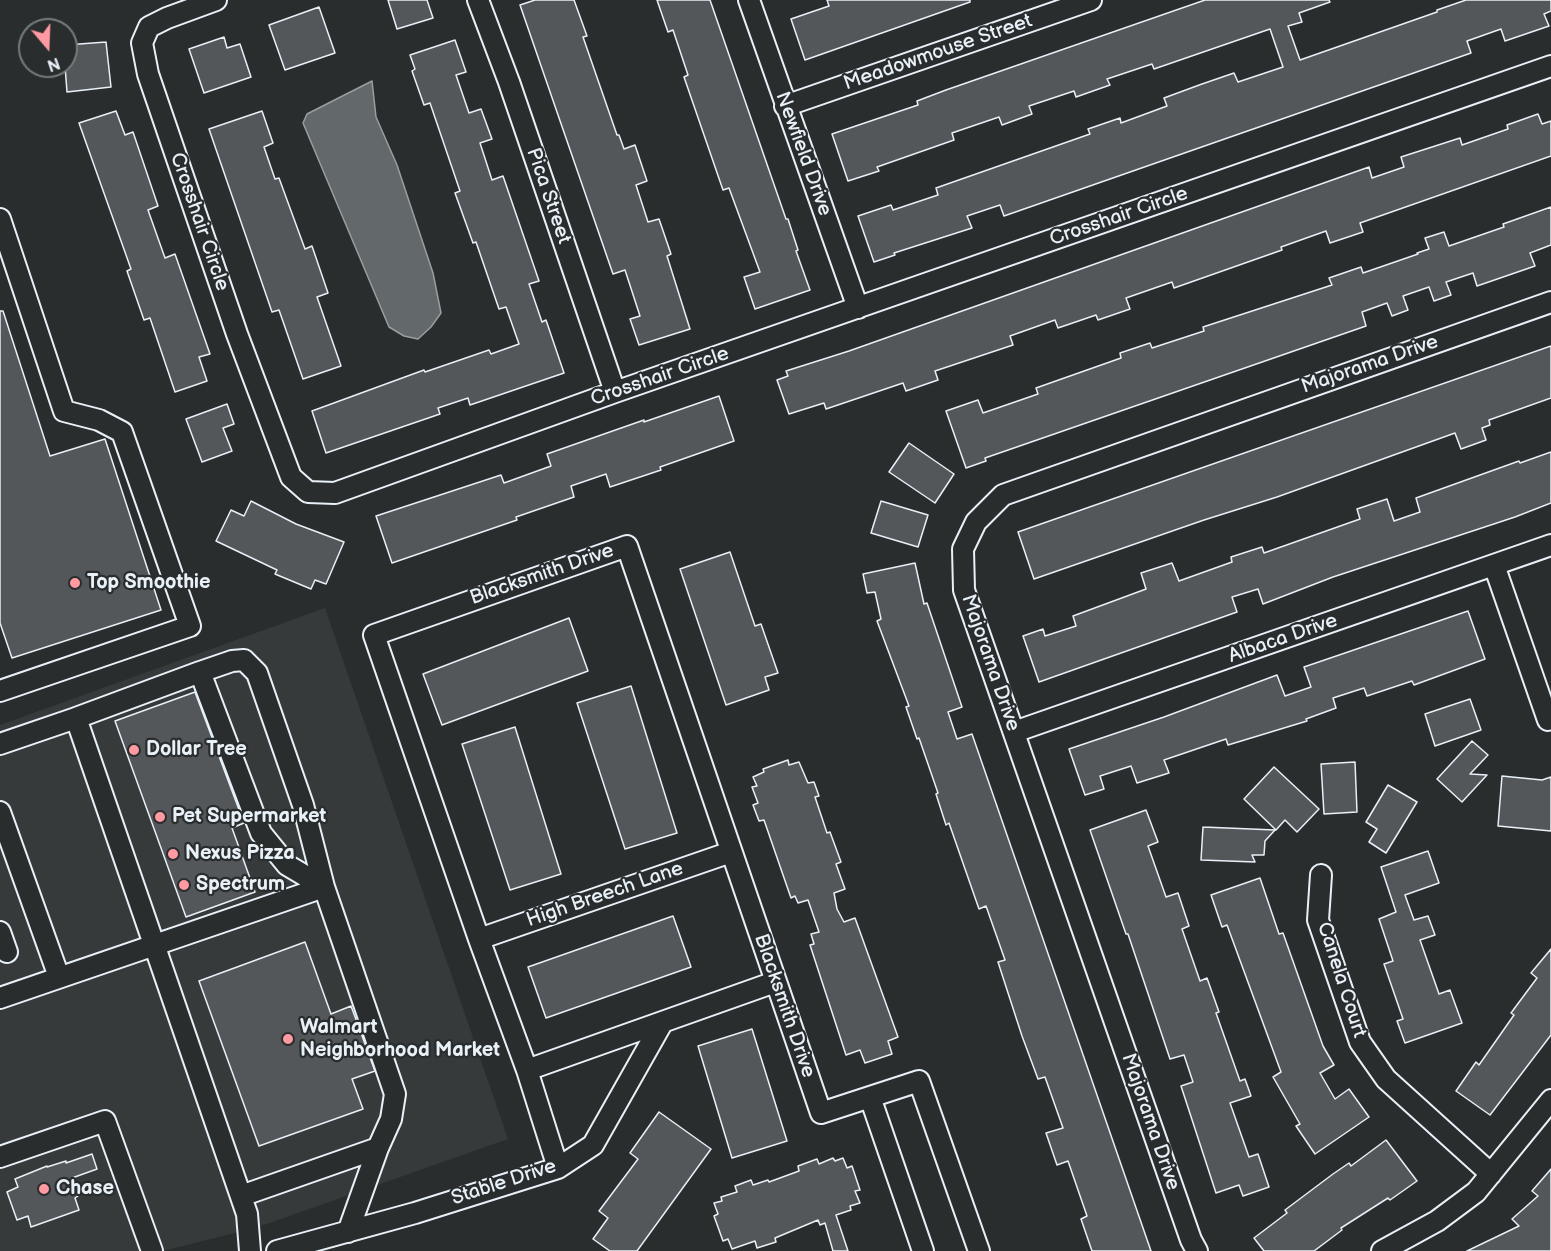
<!DOCTYPE html>
<style>
body{margin:0}
#map{position:relative;width:1551px;height:1251px;overflow:hidden;background:#2a2d2e;font-family:"Balsamiq Sans",sans-serif}
canvas{display:block}
.north{position:absolute;left:18px;top:18px;width:60px;height:60px;box-sizing:border-box;background:#2a2d2e;border:2px solid #767b7f;border-radius:50%;rotate:161deg;font-size:16px;font-weight:700;line-height:24px;text-align:center;color:#e8f1f8}
.north::after{content:'';display:block;margin:auto;width:21px;height:27px;background:#ff9aa2;clip-path:polygon(50% 0,100% 100%,50% 72%,0 100%)}
</style>
<div id="map">
<canvas width="1551" height="1251"></canvas>
<div class="north">N</div>
</div>
<script>
const context = document.querySelector('canvas').getContext('2d');
context.lineJoin = 'round';
function fill(path, color) { context.fillStyle = color; context.fill(path, 'evenodd'); }
const poly = rows => new Path2D(rows.map(r => 'M' + r).join(''));
function strokePath(path, color, width, dash) { context.strokeStyle = color; context.lineWidth = width; context.lineCap = dash ? 'butt' : 'round'; context.setLineDash(dash || []); context.stroke(path); }
function label(font, color, halo, rows, align = 'center') {
  context.font = font + ' "Balsamiq Sans",sans-serif'; context.lineWidth = 4.5; context.setLineDash([]); context.textBaseline = 'middle'; context.strokeStyle = halo; context.fillStyle = color; for (const [text, x, y, turn = 0] of rows) {
    context.save(); context.translate(x, y); context.rotate((+turn || 0) * Math.PI / 180); context.textAlign = isNaN(turn) ? turn : align; if (halo) context.strokeText(text, 0, 0); context.fillText(text, 0, 0); context.restore();
  }
}
const built = poly([
 [325,608,508,1139,258,1227,163,1251,0,1251,0,725]
]);
const water = poly([
 [372,81,376,117,397,165,433,273,441,313,431,327,418,339,404,336,389,327,303,123,307,114,372,81]
]);
const building = poly([
 [388,0,427,0,433,18,397,29,388,0],
 [535,0,574,0,587,36,583,37,617,135,619,135,624,149,635,145,647,181,636,185,648,222,659,219,671,254,667,256,690,329,639,345,630,319,640,316,625,270,613,274,520,5,535,0],
 [657,0,710,0,786,219,788,219,798,250,796,251,810,290,755,309,744,277,760,272,729,188,723,190,684,77,688,75,673,30,668,32,657,0],
 [827,0,970,0,970,2,805,60,791,19,829,6,827,0],
 [1205,0,1329,0,1330,2,1299,13,1302,22,1288,26,1300,60,1437,12,1437,10,1466,0,1551,0,1551,11,1544,14,1549,26,1505,41,1501,29,1467,41,1471,53,1004,216,1000,205,967,216,972,228,894,253,895,255,874,262,858,216,891,205,893,210,938,195,936,188,1090,134,1088,129,1120,118,1121,123,1167,106,1164,98,1202,84,1234,73,1238,82,1283,67,1270,29,1154,69,1152,64,1107,79,1110,85,1076,97,1074,91,1029,106,1032,114,1002,125,999,117,952,133,954,140,877,167,879,171,848,181,832,134,918,105,917,101,946,90,1205,0],
 [319,7,335,53,285,70,269,25,319,7],
 [224,37,227,48,240,44,251,77,204,93,189,49,224,37],
 [455,40,466,72,456,75,469,113,481,109,492,139,480,143,492,180,503,176,539,281,529,284,542,322,546,320,564,373,470,405,468,398,438,408,440,414,326,453,312,411,424,370,425,372,489,350,491,354,519,344,506,307,499,309,476,242,473,243,455,193,460,191,430,103,424,105,412,71,415,69,410,55,455,40],
 [106,42,111,87,67,92,65,66,66,45,106,42],
 [116,111,125,135,133,132,158,206,148,210,165,258,175,254,210,354,199,357,207,381,175,392,150,318,144,320,127,271,131,269,79,123,116,111],
 [262,111,273,143,264,147,275,179,279,178,305,249,312,246,328,293,317,297,341,366,303,379,279,310,272,312,209,129,262,111],
 [1538,114,1542,124,1551,121,1551,156,1360,223,1363,232,1330,243,1326,231,1281,247,1282,250,1174,288,1172,282,1126,298,1130,309,1098,320,1096,315,1058,328,1055,320,1010,336,1013,345,935,371,938,380,906,391,903,383,826,409,824,403,789,414,777,380,788,376,786,371,849,351,1369,167,1372,178,1404,167,1401,157,1460,138,1462,145,1508,129,1507,125,1538,114],
 [1551,207,1551,245,1530,253,1535,266,1477,286,1473,273,1446,282,1451,295,1434,301,1429,287,1403,296,1408,310,1392,316,1387,303,1362,312,1366,326,985,458,986,461,966,468,946,411,978,400,983,413,1038,394,1036,388,1121,358,1120,353,1150,343,1152,348,1204,331,1203,327,1332,285,1329,278,1361,267,1363,273,1418,254,1417,253,1429,249,1425,238,1444,232,1449,246,1504,227,1503,224,1551,207],
 [0,311,3,311,50,456,105,439,161,610,12,658,0,623,0,311],
 [1551,346,1551,398,1489,420,1490,425,1482,428,1486,440,1461,449,1455,433,1277,497,1204,520,1034,579,1018,532,1551,346],
 [719,396,734,441,660,467,661,470,610,487,606,474,571,486,574,497,516,517,517,520,392,563,376,516,501,475,504,483,551,466,547,454,644,420,644,422,719,396],
 [227,404,234,424,223,428,232,451,202,462,186,419,227,404],
 [909,443,954,474,935,503,889,472,909,443],
 [1551,452,1551,503,1515,517,1333,577,1263,604,1258,589,1232,597,1237,612,1039,682,1023,636,1043,629,1045,636,1076,626,1073,616,1146,589,1141,573,1172,563,1179,581,1232,562,1231,557,1262,547,1264,553,1360,519,1357,509,1387,499,1394,521,1420,512,1416,498,1519,461,1520,463,1551,452],
 [251,501,296,524,344,542,326,584,315,580,311,589,275,574,277,570,216,541,231,510,244,516,251,501],
 [881,501,928,515,918,547,871,533,881,501],
 [730,552,755,626,761,624,778,673,765,677,769,690,726,705,680,569,730,552],
 [915,563,924,604,927,603,962,707,948,712,957,739,972,734,1151,1251,1092,1251,1081,1219,1087,1216,1068,1161,1057,1165,1046,1133,1063,1128,1045,1077,1038,1079,1022,1036,998,962,1005,960,986,906,979,909,949,823,946,825,936,794,938,793,919,738,917,739,906,707,909,706,877,621,881,619,875,592,867,593,863,574,915,563],
 [1468,611,1485,659,1414,685,1412,681,1367,696,1364,688,1333,698,1336,708,1306,719,1307,721,1228,745,1226,739,1164,760,1169,773,1137,783,1131,766,1100,776,1104,789,1085,795,1069,749,1164,717,1277,675,1285,696,1311,687,1304,667,1468,611],
 [569,618,588,671,442,725,423,674,569,618],
 [631,686,677,833,625,849,577,703,631,686],
 [195,692,244,823,232,828,255,892,186,917,115,721,195,692],
 [1470,699,1481,730,1435,746,1425,714,1470,699],
 [515,727,561,874,510,890,462,744,515,727],
 [1472,741,1488,755,1470,774,1487,775,1462,802,1437,779,1472,741],
 [788,760,789,765,799,762,808,783,814,782,819,796,815,797,827,833,830,832,841,862,836,864,845,889,834,893,837,909,844,922,855,918,898,1037,888,1041,892,1054,865,1063,860,1050,846,1055,810,945,814,944,811,934,819,932,808,900,798,903,795,896,791,898,764,820,759,821,753,805,758,803,752,787,757,786,753,777,764,772,763,769,788,760],
 [1355,762,1357,812,1324,814,1321,764,1355,762],
 [1274,767,1319,809,1297,832,1285,820,1276,830,1244,799,1274,767],
 [1502,776,1542,780,1551,777,1551,831,1498,826,1502,776],
 [1388,785,1417,802,1386,853,1369,842,1377,829,1366,822,1388,785],
 [1146,810,1158,842,1148,846,1166,897,1178,893,1189,926,1182,929,1200,981,1207,978,1219,1012,1216,1013,1240,1081,1245,1079,1251,1096,1230,1103,1249,1157,1258,1154,1269,1187,1243,1196,1239,1185,1216,1193,1181,1086,1193,1082,1184,1055,1170,1059,1128,934,1126,934,1090,830,1146,810],
 [1203,827,1275,830,1265,841,1264,855,1252,855,1255,862,1201,860,1203,827],
 [1428,851,1439,883,1405,895,1414,920,1428,916,1435,935,1420,940,1439,994,1450,990,1462,1023,1405,1043,1397,1021,1403,1019,1384,964,1393,961,1379,919,1396,912,1381,867,1428,851],
 [1260,878,1279,934,1283,933,1323,1046,1334,1065,1320,1073,1335,1099,1349,1089,1369,1117,1315,1154,1296,1126,1300,1124,1273,1077,1281,1072,1227,925,1222,927,1211,895,1260,878],
 [673,916,691,967,546,1018,528,967,673,916],
 [305,942,331,1014,351,1006,375,1071,352,1079,363,1109,259,1146,199,981,305,942],
 [1551,949,1551,1035,1490,1115,1456,1091,1476,1062,1479,1065,1514,1015,1511,1013,1537,978,1531,973,1551,949],
 [752,1029,787,1141,732,1158,698,1046,752,1029],
 [659,1112,711,1149,637,1251,610,1251,593,1239,608,1218,599,1211,638,1159,630,1153,659,1112],
 [1386,1140,1417,1181,1390,1200,1388,1198,1341,1228,1342,1230,1314,1251,1264,1251,1254,1238,1287,1213,1285,1210,1333,1174,1349,1163,1351,1166,1386,1140],
 [92,1154,97,1169,72,1178,78,1196,75,1198,79,1210,31,1227,28,1216,17,1220,7,1192,18,1187,15,1179,47,1166,47,1167,66,1161,66,1163,92,1154],
 [833,1158,835,1161,843,1158,847,1168,852,1166,860,1190,855,1191,860,1203,850,1206,851,1210,836,1215,848,1251,833,1251,825,1223,820,1225,818,1220,775,1238,776,1242,757,1248,755,1241,732,1249,728,1239,723,1241,714,1216,718,1214,714,1203,722,1201,721,1197,737,1192,735,1186,751,1180,753,1185,768,1180,769,1182,799,1171,798,1166,817,1159,819,1164,833,1158],
 [1551,1169,1551,1251,1467,1251,1519,1226,1512,1219,1538,1196,1532,1191,1551,1169]
]);
const minor = poly([
 [216,0,167,18,149,27,142,43,148,74,237,334,291,477,308,492,335,493,615,392,1551,66],
 [478,0,509,82,615,392],
 [749,0,858,308],
 [785,106,1091,0],
 [0,219,64,411,99,420,122,432,190,626,0,691],
 [1494,565,1548,720],
 [244,660,257,673,303,805,324,887,287,865,261,833,200,672,232,661,244,660],
 [76,718,200,672],
 [1014,732,1551,545],
 [0,744,76,718,247,1214,250,1251],
 [0,812,59,977],
 [1321,875,1318,920,1360,1042,1386,1079,1491,1174],
 [0,932,7,952],
 [479,939,731,852],
 [0,998,324,887,395,1094,391,1119,378,1148,348,1232],
 [527,1070,775,982],
 [870,1097,923,1251],
 [0,1157,105,1121,152,1251],
 [558,1168,527,1070,479,939,374,635,627,546,821,1113,919,1081,979,1251],
 [241,1196,378,1148],
 [277,1251,415,1213,558,1168,593,1145,662,1023],
 [1197,1251,1191,1240,964,590,963,549,976,522,1003,495,1551,302],
 [1382,1251,1437,1221,1476,1192,1551,1100]
]);
const markers = [
 [75,583,6,"#ff9aa2"],
 [134,750,6,"#ff9aa2"],
 [160,817,6,"#ff9aa2"],
 [173,854,6,"#ff9aa2"],
 [184,885,6,"#ff9aa2"],
 [288,1039,6,"#ff9aa2"],
 [44,1189,6,"#ff9aa2"]
];
const streetNames = [
 ["Meadowmouse Street",938,53,-19],
 ["Newfield Drive",803,154,70],
 ["Pica Street",548,196,71],
 ["Crosshair Circle",1119,217,-19],
 ["Crosshair Circle",199,222,71],
 ["Majorama Drive",1370,365,-19],
 ["Crosshair Circle",660,377,-19],
 ["Blacksmith Drive",542,575,-19],
 ["Albaca Drive",1283,639,-19],
 ["Majorama Drive",990,663,71],
 ["High Breech Lane",605,895,-19],
 ["Canela Court",1341,980,72],
 ["Blacksmith Drive",784,1006,71],
 ["Majorama Drive",1150,1122,71],
 ["Stable Drive",504,1183,-18]
];
const poiNames = [
 ["Top Smoothie",87,583],
 ["Dollar Tree",146,750],
 ["Pet Supermarket",172,817],
 ["Nexus Pizza",185,854],
 ["Spectrum",196,885],
 ["Walmart",300,1028],
 ["Neighborhood Market",300,1051],
 ["Chase",56,1189]
];
fill(built, '#363a3b');
fill(water, '#63686b');
strokePath(water, '#989fa3', 1.5);
fill(building, '#535759');
strokePath(building, '#e8f1f8', 1.5);
strokePath(minor, '#e8f1f8', 24);
strokePath(minor, '#2a2d2e', 20);
for (const [x, y, r, color] of markers) { const dot = new Path2D(); dot.arc(x, y, r, 0, 2 * Math.PI); context.fillStyle = color; context.fill(dot); strokePath(dot, '#2a2d2e', 2); }
label('20px', '#e8f1f8', '#2a2d2e', streetNames);
label('bold 20px', '#e8f1f8', '#2a2d2e', poiNames, 'left');
</script>
